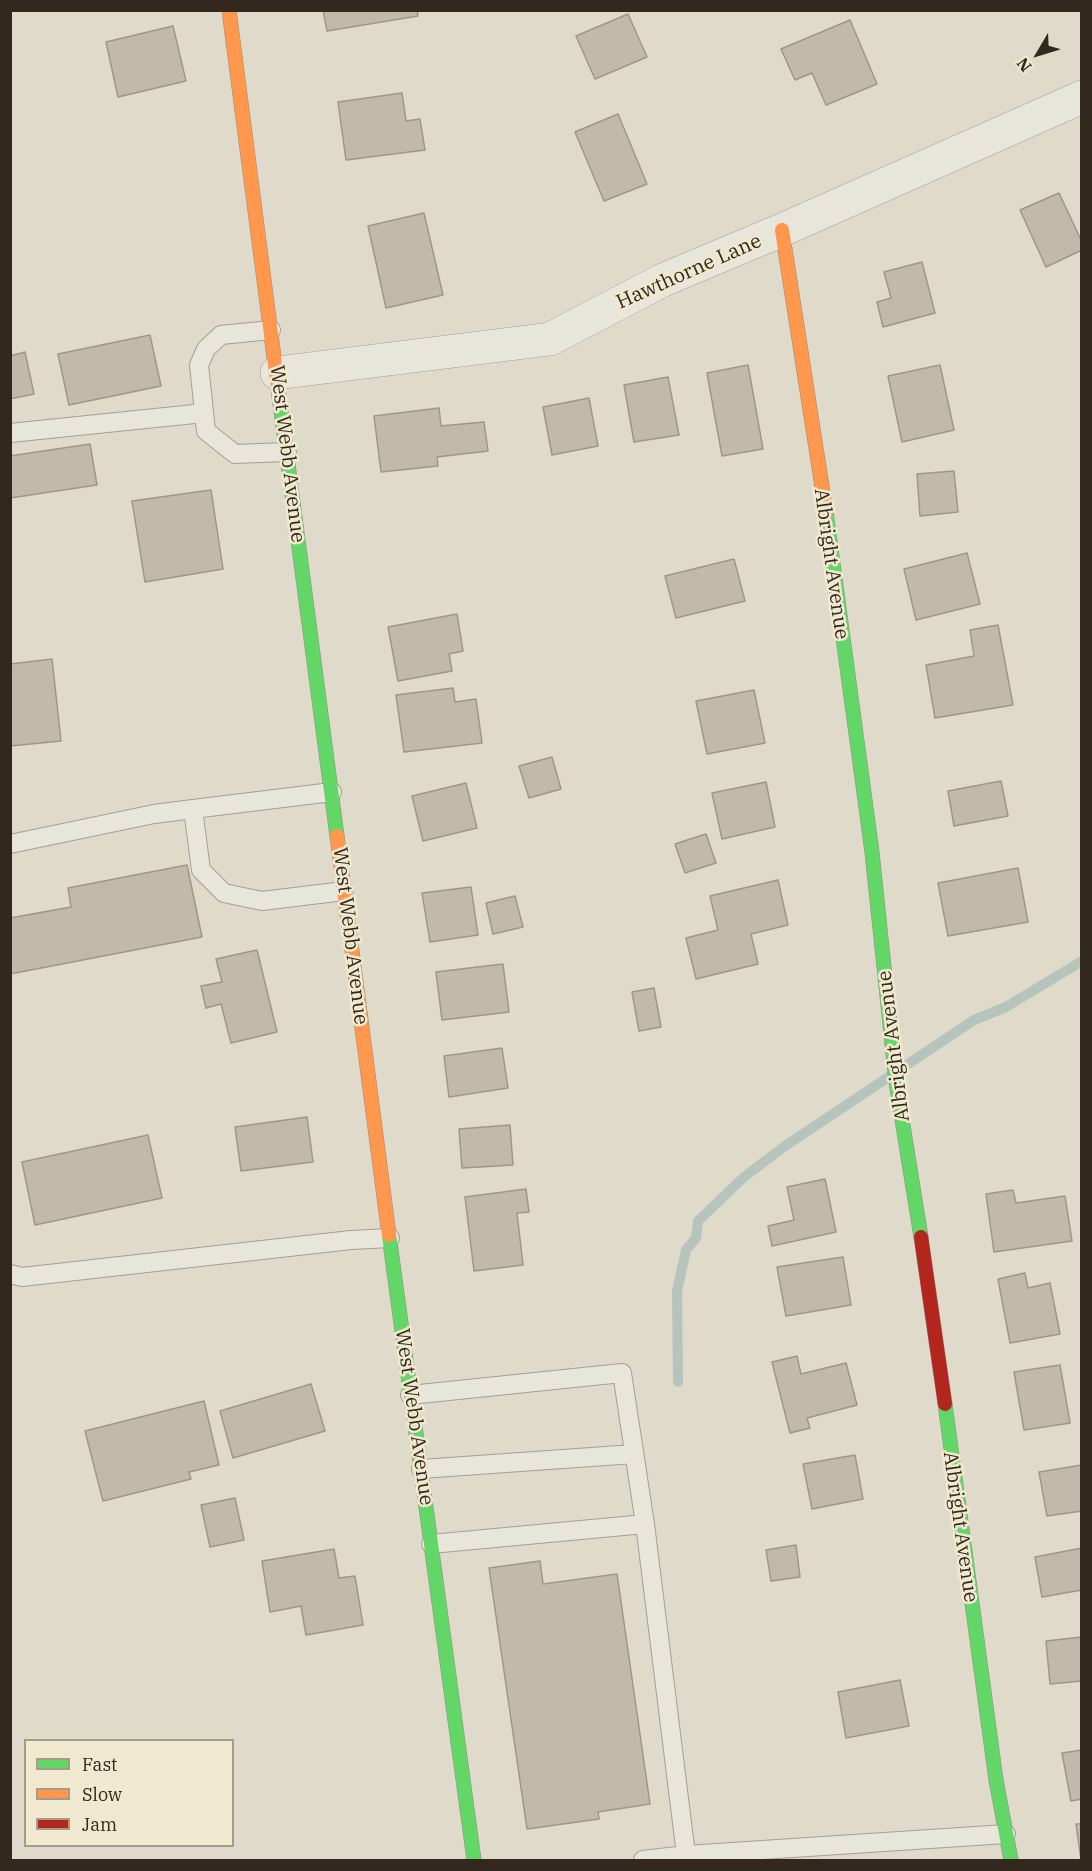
<!DOCTYPE html>
<style>
body{margin:0}
#map{position:relative;width:1092px;height:1871px;overflow:hidden;background:#e0daca;font-family:"IBM Plex Serif",serif}
canvas{display:block}
.frame{position:absolute;inset:0;border:12px solid #32281d;pointer-events:none}
.legend{position:absolute;left:24px;top:1739px;width:210px;height:108px;box-sizing:border-box;background:#f1e8d0;border:2px solid #a59b88;margin:0;padding:8px 10px;list-style:none;font-size:18px;color:#32281d}
.legend li{display:flex;align-items:center;gap:12px;height:30px}
.legend b{width:30px;border:2px solid #a59b88}
.north{position:absolute;left:1008px;top:24px;width:60px;height:60px;-webkit-text-stroke:4px #f1e8d0;paint-order:stroke;rotate:232deg;font-size:16px;font-weight:700;line-height:24px;text-align:center;color:#32281d}
.north::after{content:'';display:block;margin:auto;width:21px;height:27px;background:#32281d;clip-path:polygon(50% 0,100% 100%,50% 72%,0 100%)}
</style>
<div id="map">
<canvas width="1092" height="1871"></canvas>
<div class="frame"></div>
<ul class="legend">
<li><b style="height:8px;background:#63d668"></b>Fast</li>
<li><b style="height:8px;background:#ff974d"></b>Slow</li>
<li><b style="height:8px;background:#b3261e"></b>Jam</li>
</ul>
<div class="north">N</div>
</div>
<script>
const context = document.querySelector('canvas').getContext('2d');
context.lineJoin = 'round';
const poly = rows => new Path2D(rows.map(r => 'M' + r).join(''));
function strokePath(path, color, width, dash) { context.strokeStyle = color; context.lineWidth = width; context.lineCap = dash ? 'butt' : 'round'; context.setLineDash(dash || []); context.stroke(path); }
function fill(path, color) { context.fillStyle = color; context.fill(path, 'evenodd'); }
function label(font, color, halo, rows, align = 'center') {
  context.font = font + ' "IBM Plex Serif",serif'; context.lineWidth = 5; context.setLineDash([]); context.textBaseline = 'middle'; context.strokeStyle = halo; context.fillStyle = color; for (const [text, x, y, turn = 0] of rows) {
    context.save(); context.translate(x, y); context.rotate((+turn || 0) * Math.PI / 180); context.textAlign = isNaN(turn) ? turn : align; if (halo) context.strokeText(text, 0, 0); context.fillText(text, 0, 0); context.restore();
  }
}
const stream = poly([
 [678,1382,677,1291,686,1250,696,1238,698,1221,744,1177,785,1146,974,1020,1006,1007,1082,961]
]);
const building = poly([
 [323,10,417,10,418,16,327,31,323,10],
 [628,14,647,57,595,79,576,36,628,14],
 [850,20,877,84,826,105,812,73,795,80,781,49,850,20],
 [173,26,186,81,118,97,106,42,173,26],
 [402,93,406,121,420,119,425,150,346,160,338,102,402,93],
 [618,114,647,184,604,201,575,132,618,114],
 [1059,193,1082,242,1082,250,1046,267,1020,210,1059,193],
 [424,213,443,295,386,308,368,226,424,213],
 [922,262,935,313,883,327,877,302,891,298,884,272,922,262],
 [150,335,161,386,69,405,58,354,150,335],
 [25,352,34,394,10,399,10,356,25,352],
 [748,365,763,449,722,456,707,373,748,365],
 [940,365,954,430,902,442,888,376,940,365],
 [668,377,679,435,634,442,624,385,668,377],
 [589,398,598,446,552,455,543,407,589,398],
 [439,408,441,426,484,422,488,451,437,457,438,466,381,472,374,416,439,408],
 [90,444,97,485,10,498,10,456,90,444],
 [954,471,958,512,920,516,917,474,954,471],
 [211,490,223,569,145,582,132,501,211,490],
 [967,553,980,604,916,620,904,569,967,553],
 [734,559,745,601,676,618,665,576,734,559],
 [457,614,463,651,449,654,452,671,398,681,388,627,457,614],
 [998,625,1013,705,935,718,926,665,974,656,970,630,998,625],
 [52,659,61,741,10,746,10,664,52,659],
 [453,688,455,702,476,699,482,743,404,752,396,695,453,688],
 [754,690,765,743,707,754,696,701,754,690],
 [552,757,561,789,529,798,519,766,552,757],
 [1001,781,1008,816,954,826,948,791,1001,781],
 [766,782,775,827,722,839,712,793,766,782],
 [466,783,477,828,423,841,412,796,466,783],
 [706,834,716,863,685,873,675,844,706,834],
 [187,865,202,937,10,974,10,918,71,907,68,888,187,865],
 [1018,868,1028,922,948,936,938,883,1018,868],
 [778,880,788,925,751,934,758,964,696,979,686,938,718,930,710,896,778,880],
 [471,887,478,935,430,942,422,893,471,887],
 [515,896,523,927,493,934,486,903,515,896],
 [257,950,277,1032,231,1043,221,1004,206,1008,201,986,222,982,216,959,257,950],
 [503,964,509,1012,442,1020,436,972,503,964],
 [654,988,661,1027,639,1031,632,992,654,988],
 [502,1048,508,1088,449,1097,444,1056,502,1048],
 [307,1117,313,1162,241,1171,235,1127,307,1117],
 [510,1125,513,1165,462,1168,459,1129,510,1125],
 [148,1135,162,1198,35,1225,22,1162,148,1135],
 [825,1179,836,1232,772,1246,768,1226,794,1220,787,1187,825,1179],
 [526,1189,529,1212,517,1213,523,1265,474,1271,465,1197,526,1189],
 [1013,1190,1016,1203,1065,1196,1072,1241,994,1252,986,1194,1013,1190],
 [843,1257,851,1305,786,1316,777,1267,843,1257],
 [1025,1273,1028,1288,1050,1283,1060,1334,1010,1343,998,1279,1025,1273],
 [797,1356,801,1374,846,1363,857,1405,807,1418,810,1428,790,1433,772,1362,797,1356],
 [1060,1365,1070,1423,1024,1430,1014,1372,1060,1365],
 [311,1384,325,1431,233,1458,220,1411,311,1384],
 [204,1401,219,1465,189,1472,191,1479,103,1501,85,1431,204,1401],
 [855,1455,863,1499,812,1509,803,1464,855,1455],
 [1082,1465,1082,1511,1047,1516,1039,1472,1082,1465],
 [235,1498,244,1540,210,1547,201,1505,235,1498],
 [796,1545,800,1577,771,1581,766,1550,796,1545],
 [1082,1548,1082,1590,1042,1597,1035,1557,1082,1548],
 [334,1549,339,1578,355,1576,363,1625,306,1635,301,1606,270,1612,262,1561,334,1549],
 [540,1561,543,1584,617,1574,650,1804,598,1812,599,1819,527,1829,489,1568,540,1561],
 [1082,1637,1082,1681,1050,1684,1046,1641,1082,1637],
 [900,1680,909,1726,846,1738,838,1692,900,1680],
 [1082,1750,1082,1799,1071,1801,1062,1753,1082,1750],
 [1076,1824,1082,1824,1082,1860,1081,1860,1076,1824]
]);
const lane = poly([
 [271,330,221,335,206,349,199,365,206,431,235,454,287,452],
 [10,433,204,413],
 [332,792,193,809,201,870,224,893,262,901,344,891],
 [10,844,154,814,193,809],
 [10,1274,22,1277,351,1240,390,1238],
 [410,1395,622,1373,645,1524],
 [421,1469,634,1454],
 [431,1544,645,1524,686,1855],
 [643,1860,686,1855,1006,1834]
]);
const street = poly([
 [277,373,550,339,663,280,782,230,1082,97]
]);
const fast = poly([
 [279,396,337,836],
 [826,512,872,852,896,1082,921,1237],
 [389,1235,474,1860],
 [945,1404,996,1780,1011,1860]
]);
const slow = poly([
 [229,10,279,396],
 [782,230,826,512],
 [337,836,389,1235]
]);
const jam = poly([
 [921,1237,945,1404]
]);
const streetNames = [
 ["Hawthorne Lane",689,272,-24],
 ["West Webb Avenue",287,454,83],
 ["Albright Avenue",831,564,82],
 ["West Webb Avenue",350,936,83],
 ["Albright Avenue",894,1046,-97],
 ["West Webb Avenue",414,1417,82],
 ["Albright Avenue",960,1527,82]
];
strokePath(stream, '#b5c5bb', 10);
fill(building, '#c3b9ab');
strokePath(building, '#9f968a', 1.5);
strokePath(lane, '#a59f94', 20);
strokePath(street, '#a59f94', 34);
strokePath(fast, '#948e84', 15);
strokePath(slow, '#948e84', 15);
strokePath(jam, '#948e84', 15);
strokePath(lane, '#e8e5db', 18);
strokePath(street, '#e8e5db', 33);
strokePath(fast, '#63d668', 14);
strokePath(slow, '#ff974d', 14);
strokePath(jam, '#b3261e', 14);
label('20px', '#32281d', '#f1e8d0', streetNames);
</script>
